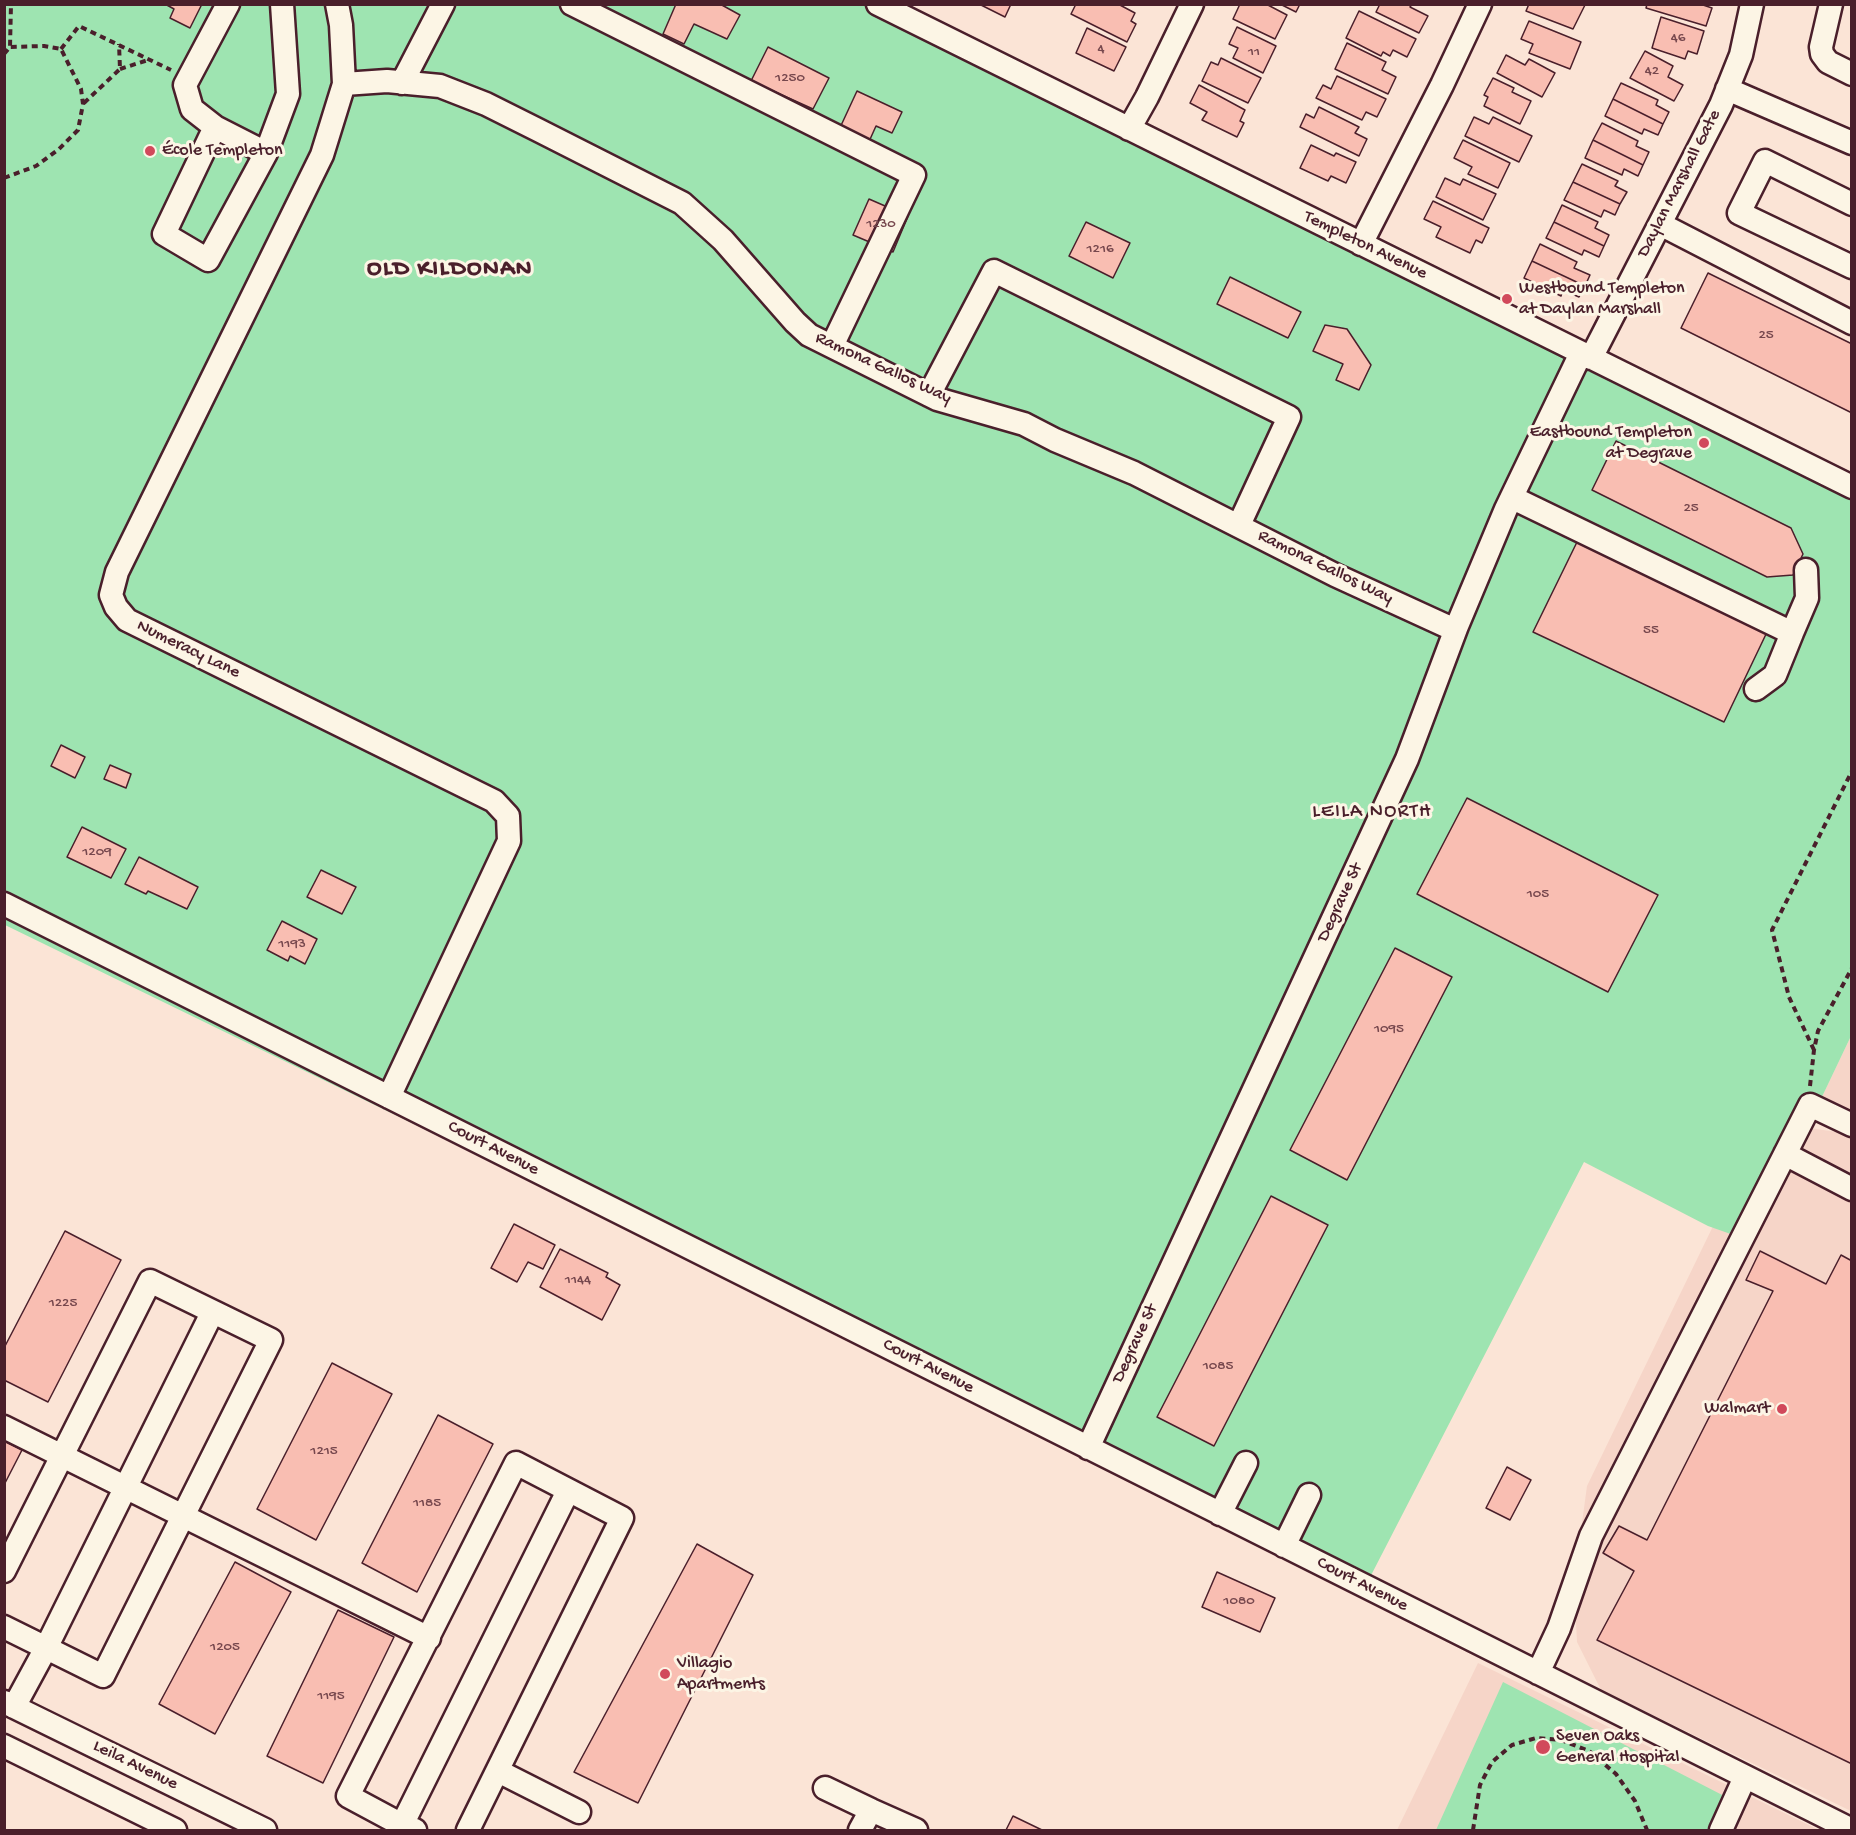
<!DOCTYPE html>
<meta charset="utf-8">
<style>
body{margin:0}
#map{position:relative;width:1856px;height:1835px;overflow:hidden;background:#fbe4d6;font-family:"Gochi Hand",sans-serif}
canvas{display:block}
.frame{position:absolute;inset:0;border:6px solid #4a1f2b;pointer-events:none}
</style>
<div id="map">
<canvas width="1856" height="1835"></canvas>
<div class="frame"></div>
</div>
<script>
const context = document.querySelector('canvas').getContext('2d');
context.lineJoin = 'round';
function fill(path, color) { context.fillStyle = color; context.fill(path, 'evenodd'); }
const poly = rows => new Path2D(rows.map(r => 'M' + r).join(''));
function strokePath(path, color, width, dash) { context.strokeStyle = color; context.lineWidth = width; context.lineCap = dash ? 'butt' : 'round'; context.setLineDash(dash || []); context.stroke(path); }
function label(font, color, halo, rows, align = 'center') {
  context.font = font + ' "Gochi Hand",sans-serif'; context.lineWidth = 6; context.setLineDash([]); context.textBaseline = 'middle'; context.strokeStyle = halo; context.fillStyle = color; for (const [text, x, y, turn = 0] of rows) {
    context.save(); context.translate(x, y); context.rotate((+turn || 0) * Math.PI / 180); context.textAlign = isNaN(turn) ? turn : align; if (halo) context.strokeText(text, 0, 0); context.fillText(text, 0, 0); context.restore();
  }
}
const built = poly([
 [1851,1036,1851,1116,1820,1101],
 [1764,1121,1843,1133,1851,1137,1851,1811,1601,1690,1577,1642,1574,1582,1587,1486],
 [1478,1663,1819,1830,1397,1830]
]);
const green = poly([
 [4,5,879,5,1851,487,1851,1036,1820,1101,1742,1238,1708,1226,1584,1162,1365,1587,5,925],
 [1503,1682,1730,1799,1711,1830,1436,1830]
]);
const building = poly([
 [165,4,202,4,190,28,170,18,174,9,165,4],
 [676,4,720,4,740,15,727,39,694,24,684,44,663,34,676,4],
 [979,4,1011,4,1005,17,979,4],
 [1076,4,1118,4,1135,13,1131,21,1136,24,1127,42,1071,14,1076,4],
 [1240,4,1266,4,1287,15,1275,39,1233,19,1240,4],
 [1280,4,1300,4,1296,12,1280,4],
 [1380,4,1412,4,1410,7,1428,16,1419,33,1376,12,1380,4],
 [1529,4,1583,4,1585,5,1573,29,1526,11,1529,4],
 [1647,4,1700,4,1712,8,1706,26,1646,8,1647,4],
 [1359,11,1416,39,1407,57,1393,50,1390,56,1383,52,1381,56,1346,38,1359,11],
 [1661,17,1704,31,1697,54,1688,51,1685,59,1652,48,1661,17],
 [1529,21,1581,42,1570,69,1529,53,1533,44,1521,39,1529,21],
 [1237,27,1276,46,1263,73,1233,58,1238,48,1229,44,1237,27],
 [1087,28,1126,47,1114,71,1076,53,1087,28],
 [1347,43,1386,62,1382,70,1396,77,1388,94,1335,69,1347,43],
 [768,47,829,78,813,109,751,81,768,47],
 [1645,51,1673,66,1668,77,1683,85,1674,101,1630,78,1645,51],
 [1506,55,1525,65,1529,59,1555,73,1542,97,1497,73,1506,55],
 [1221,58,1261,78,1248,103,1202,81,1211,62,1218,65,1221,58],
 [1337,76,1386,99,1377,117,1366,112,1362,120,1316,98,1323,85,1331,89,1337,76],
 [1493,78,1514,88,1512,92,1531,101,1520,124,1484,106,1488,97,1484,95,1493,78],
 [1621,83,1658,100,1656,105,1669,112,1663,124,1613,99,1621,83],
 [1199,85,1245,110,1240,121,1244,123,1237,137,1202,120,1207,112,1190,103,1199,85],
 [857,91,902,112,892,133,876,126,867,146,838,132,857,91],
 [1613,99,1663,124,1658,135,1644,129,1642,134,1605,116,1613,99],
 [1319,107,1359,127,1355,133,1367,139,1359,156,1300,127,1306,114,1314,118,1319,107],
 [1474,117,1489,124,1493,117,1532,136,1519,162,1465,136,1474,117],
 [1602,123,1638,141,1636,146,1649,152,1643,165,1593,140,1602,123],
 [1463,140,1510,163,1498,188,1468,174,1472,167,1454,158,1463,140],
 [1593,140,1643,165,1638,176,1624,169,1622,175,1585,158,1593,140],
 [1311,145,1334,156,1336,153,1356,162,1346,183,1331,176,1328,181,1300,168,1311,145],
 [1582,164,1618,181,1615,186,1627,192,1620,204,1573,182,1582,164],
 [1445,178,1460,185,1463,179,1496,194,1483,220,1436,197,1445,178],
 [1573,182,1620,204,1615,215,1604,210,1601,217,1564,200,1573,182],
 [869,199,908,216,893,252,853,235,869,199],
 [1433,201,1489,228,1482,243,1476,240,1470,253,1436,237,1441,227,1424,219,1433,201],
 [1562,205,1598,222,1595,228,1609,235,1604,246,1554,222,1562,205],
 [1086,222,1130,243,1113,278,1069,256,1086,222],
 [1554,222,1604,246,1599,257,1584,250,1582,255,1546,238,1554,222],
 [1540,244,1577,262,1574,268,1590,275,1585,286,1532,261,1540,244],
 [1532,261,1585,286,1579,297,1563,290,1561,296,1524,278,1532,261],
 [1708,273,1852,344,1852,413,1681,328,1708,273],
 [1230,277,1301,312,1288,338,1217,304,1230,277],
 [1325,325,1347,329,1371,365,1359,390,1336,380,1343,364,1313,351,1325,325],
 [1616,441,1791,528,1803,554,1793,575,1767,577,1592,490,1616,441],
 [1578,540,1768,630,1724,722,1533,632,1578,540],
 [61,745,85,757,75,778,51,766,61,745],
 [110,765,131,774,126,788,104,779,110,765],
 [1467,798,1658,895,1608,992,1417,894,1467,798],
 [82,827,126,849,111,878,67,857,82,827],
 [139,857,198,887,187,909,148,891,146,894,125,884,139,857],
 [321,870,356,887,342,914,307,897,321,870],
 [282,921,317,939,305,964,290,956,288,961,267,950,282,921],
 [1395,948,1452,977,1347,1180,1290,1150,1395,948],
 [1271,1196,1328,1225,1214,1446,1157,1417,1271,1196],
 [514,1224,555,1245,543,1269,528,1262,517,1282,491,1268,514,1224],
 [65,1231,121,1260,48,1402,4,1380,4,1348,65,1231],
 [560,1249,608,1273,606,1277,620,1285,602,1320,540,1287,560,1249],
 [1760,1251,1826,1284,1841,1255,1852,1261,1852,1764,1597,1640,1634,1571,1603,1553,1619,1526,1647,1540,1773,1291,1746,1280,1760,1251],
 [332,1363,392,1394,316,1540,257,1509,332,1363],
 [438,1415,493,1444,417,1592,362,1563,438,1415],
 [4,1441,22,1450,4,1485,4,1441],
 [1507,1467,1531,1480,1510,1520,1486,1508,1507,1467],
 [697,1544,753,1575,638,1803,574,1772,697,1544],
 [235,1562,291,1592,215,1734,159,1704,235,1562],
 [1217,1572,1275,1598,1260,1632,1202,1607,1217,1572],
 [338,1610,394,1637,323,1783,267,1756,338,1610],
 [1013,1816,1042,1830,1006,1830,1013,1816]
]);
const path = poly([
 [61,49,79,26,171,70],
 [4,54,10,47,11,4],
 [120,69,148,60],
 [84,103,120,69,119,44],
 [4,178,36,166,59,149,78,130,83,104,81,89,61,49,44,46,10,47],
 [1814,1050,1789,997,1772,930,1852,771],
 [1810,1086,1814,1050,1818,1031,1852,968],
 [1473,1830,1480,1785,1492,1762,1512,1745,1536,1738,1561,1740,1589,1751,1616,1774,1635,1801,1647,1830]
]);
const minor = poly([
 [228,4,185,85,192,109,215,127,164,234,208,260,266,153,288,94,282,4],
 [337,4,341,25,344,84,322,155,117,572,111,595,116,607,127,620,494,801,508,816,509,841,389,1097],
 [572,4,914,175,832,346],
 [878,4,1852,487],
 [1831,4,1821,47,1822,54,1828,62,1852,74],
 [402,83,443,4],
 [344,84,387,81,440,86,486,104,538,130,682,203,723,240,795,322,809,335,937,399,1024,424,1055,440,1134,473,1335,575,1455,630],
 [1727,89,1852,143],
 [215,127,266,153],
 [1129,129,1147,97,1192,4],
 [1852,204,1765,161,1739,213,1852,267],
 [1660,224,1852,323],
 [1361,244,1442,85,1480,4],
 [1591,358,1721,105,1741,55,1752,4],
 [929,395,994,271,1289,417,1239,525],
 [1513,498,1792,633,1807,598,1806,570],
 [1756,689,1775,675,1792,633],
 [4,904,1852,1830],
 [1785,1154,1852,1189],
 [4,1427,429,1638],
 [1088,1448,1407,759,1457,626,1506,509,1581,353],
 [1220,1514,1246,1463],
 [1284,1546,1309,1495],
 [4,1571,150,1281,271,1340,103,1676,4,1627],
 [1538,1673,1559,1628,1591,1536,1810,1105,1852,1125],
 [4,1702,265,1830],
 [14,1707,46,1648,212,1313],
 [4,1746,175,1830],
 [498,1771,579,1812],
 [825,1788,871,1810],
 [399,1830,402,1825,348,1796,516,1463,622,1518,468,1830],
 [415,1830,402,1825,568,1491],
 [860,1830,871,1810,916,1830],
 [1721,1830,1745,1777]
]);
const markers = [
 [150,151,6,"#d1495b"],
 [1507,299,6,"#d1495b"],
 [1704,443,6,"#d1495b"],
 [1782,1409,6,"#d1495b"],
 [665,1674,6,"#d1495b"],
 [1543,1747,8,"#d1495b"]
];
const numberNames = [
 ["46",1678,39],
 ["4",1101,50],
 ["11",1254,53],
 ["42",1652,72],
 ["1250",790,79],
 ["1230",881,225],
 ["1216",1100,250],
 ["25",1766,336],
 ["25",1691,509],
 ["55",1651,631],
 ["1209",97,853],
 ["105",1538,895],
 ["1193",292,945],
 ["1095",1389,1030],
 ["1144",578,1281],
 ["1225",63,1304],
 ["1085",1218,1367],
 ["1215",324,1452],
 ["1185",427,1504],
 ["1080",1239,1602],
 ["1205",225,1648],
 ["1195",331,1697]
];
const poiNames = [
 ["École Templeton",162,151],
 ["Westbound Templeton",1519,289],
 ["at Daylan Marshall",1519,310],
 ["Eastbound Templeton",1692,433,"right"],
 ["at Degrave",1692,454,"right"],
 ["Walmart",1770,1409,"right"],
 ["Villagio",677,1664],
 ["Apartments",677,1685],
 ["Seven Oaks",1556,1737],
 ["General Hospital",1556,1758]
];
const streetNames = [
 ["Daylan Marshall Gate",1680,184,-63],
 ["Templeton Avenue",1365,246,26],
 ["Ramona Gallos Way",883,369,25],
 ["Ramona Gallos Way",1325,568,26],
 ["Numeracy Lane",188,650,26],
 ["Degrave St",1341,903,-65],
 ["Court Avenue",493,1149,27],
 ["Degrave St",1136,1344,-65],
 ["Court Avenue",928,1367,27],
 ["Court Avenue",1362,1585,27],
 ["Leila Avenue",135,1766,26]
];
const neighbourhoodNames = [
 ["LEILA NORTH",1372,813]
];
const districtNames = [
 ["OLD KILDONAN",450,270]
];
fill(built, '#f6d5c8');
fill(green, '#9ee4b1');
fill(building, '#f9beb2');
strokePath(building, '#4a1f2b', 1.5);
strokePath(minor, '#4a1f2b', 27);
strokePath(path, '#4a1f2b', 4, [6, 4.5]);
strokePath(minor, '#fcf5e5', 22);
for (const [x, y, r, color] of markers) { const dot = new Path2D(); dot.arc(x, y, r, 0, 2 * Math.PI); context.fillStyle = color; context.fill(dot); strokePath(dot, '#fcf5e5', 2); }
label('15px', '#76474d', null, numberNames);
label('18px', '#4a1f2b', '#fcf5e5', poiNames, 'left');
label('18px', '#4a1f2b', '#fcf5e5', streetNames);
context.letterSpacing = '1.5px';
label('20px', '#4a1f2b', '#fcf5e5', neighbourhoodNames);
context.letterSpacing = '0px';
context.letterSpacing = '1.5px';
label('bold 24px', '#4a1f2b', '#fcf5e5', districtNames);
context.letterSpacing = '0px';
</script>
